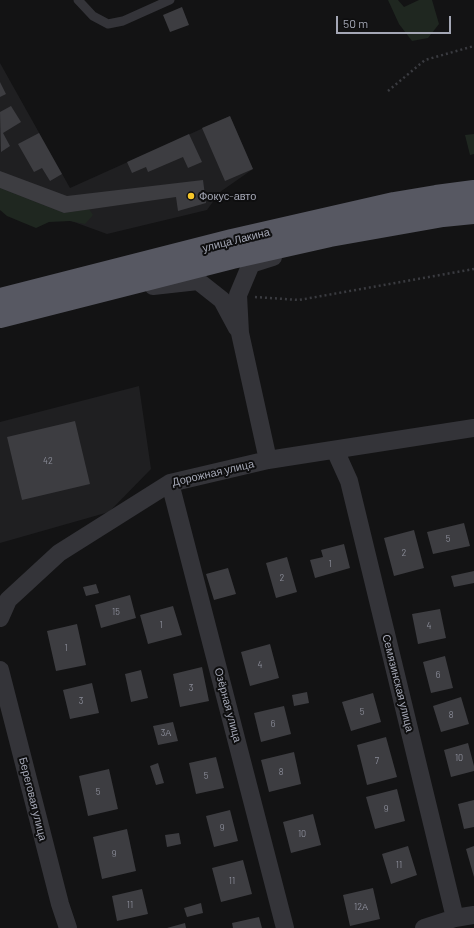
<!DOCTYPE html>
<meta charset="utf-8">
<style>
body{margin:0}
#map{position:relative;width:474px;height:928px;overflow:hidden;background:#131314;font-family:Barlow,sans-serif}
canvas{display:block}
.scale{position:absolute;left:336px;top:16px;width:115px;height:18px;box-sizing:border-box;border:2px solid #a4a7b5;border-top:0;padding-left:5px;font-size:12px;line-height:14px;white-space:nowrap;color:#a4a7b5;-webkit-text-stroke:3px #0e0e0f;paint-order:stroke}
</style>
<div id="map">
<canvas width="474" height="928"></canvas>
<div class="scale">50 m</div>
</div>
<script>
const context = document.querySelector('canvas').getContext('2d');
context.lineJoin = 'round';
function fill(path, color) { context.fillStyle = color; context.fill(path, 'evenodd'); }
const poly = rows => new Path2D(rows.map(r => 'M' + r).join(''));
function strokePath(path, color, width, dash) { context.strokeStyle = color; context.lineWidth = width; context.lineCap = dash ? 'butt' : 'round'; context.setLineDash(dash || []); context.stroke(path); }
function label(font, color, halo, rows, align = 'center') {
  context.font = font + ' Barlow,sans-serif'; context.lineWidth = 4; context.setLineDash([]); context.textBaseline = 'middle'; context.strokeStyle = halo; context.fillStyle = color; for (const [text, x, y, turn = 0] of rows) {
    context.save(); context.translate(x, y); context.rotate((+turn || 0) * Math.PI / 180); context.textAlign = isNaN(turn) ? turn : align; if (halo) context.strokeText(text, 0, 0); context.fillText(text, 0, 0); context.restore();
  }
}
const built = poly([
 [0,63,70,188,230,116,253,169,220,192,207,210,107,234,0,195],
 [139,386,151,469,109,512,0,543,0,422]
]);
const green = poly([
 [388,0,398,0,404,7,419,0,432,0,439,24,428,38,412,41,399,24],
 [474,134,474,154,470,155,465,135],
 [0,188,64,213,89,209,93,215,85,224,70,221,49,222,36,228,7,216,0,210]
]);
const building = poly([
 [182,7,189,25,170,32,163,15],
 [0,82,6,94,0,97],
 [11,106,21,122,3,133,10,146,1,152,0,112],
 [230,116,253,169,225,181,202,128],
 [39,133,62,174,50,181,42,168,34,172,18,144],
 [189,134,202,162,188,168,183,157,148,172,146,167,132,173,127,162],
 [0,171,67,196,203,180,206,203,178,211,176,197,64,213,0,188],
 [75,421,90,484,22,500,7,437],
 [464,523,470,546,433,554,427,532],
 [414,530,424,568,394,576,384,538],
 [344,544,350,568,315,578,310,560,323,557,321,550],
 [287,557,297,592,276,598,266,563],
 [228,568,236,594,214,600,206,574],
 [474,571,474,583,454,587,451,576],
 [96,584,99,593,86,596,83,587],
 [130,595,136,618,101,628,95,605],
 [173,606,182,635,148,644,140,615],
 [440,609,446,638,418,644,412,614],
 [77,624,86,665,56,671,47,631],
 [270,644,279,678,250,686,241,652],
 [445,656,453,688,431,693,423,662],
 [202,667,209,701,180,707,173,674],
 [141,670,148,698,131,702,125,674],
 [92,683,99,713,70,719,63,690],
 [307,692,309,703,294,706,292,695],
 [373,693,381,722,351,731,342,702],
 [461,697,469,724,441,732,433,706],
 [284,706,291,734,261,742,254,713],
 [173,722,178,741,158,745,153,726],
 [386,737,397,777,367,785,357,745],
 [468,743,474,766,474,771,451,777,444,750],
 [294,752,301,784,269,792,261,760],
 [216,757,224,788,196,794,189,763],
 [158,763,164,783,156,785,150,766],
 [109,769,118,809,88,816,79,776],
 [397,789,405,821,375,829,366,797],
 [474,800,474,827,464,829,458,804],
 [230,810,238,841,214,847,206,816],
 [313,814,321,845,291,853,283,822],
 [127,829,136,871,102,879,93,837],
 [179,833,181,844,167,847,165,835],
 [408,846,417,875,391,884,382,854],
 [474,846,474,877,466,849],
 [243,860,252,894,221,902,212,868],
 [373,888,380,919,350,926,343,895],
 [142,889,148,914,117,921,112,896],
 [201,903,203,913,187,917,184,908],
 [259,917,262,928,233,928,232,923],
 [185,923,186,928,167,928]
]);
const path = poly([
 [388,91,425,60,474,46],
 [255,297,299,300,474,269]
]);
const service = poly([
 [78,0,93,16,108,24,123,21,170,0]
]);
const minor = poly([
 [153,286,198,281,222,300,237,328],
 [335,450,349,481,455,918],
 [268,460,240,333,238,295,251,264,273,257],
 [170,483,285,928],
 [0,618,8,600,59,553,170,483,268,460,474,428],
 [0,670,60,904,68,928],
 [424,928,455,918,474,915]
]);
const trunk = poly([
 [0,299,232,240,394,203,436,196,474,191],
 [0,317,232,258,330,236,443,216,474,213]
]);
const markers = [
 [191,196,4,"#f6c629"]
];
const numberNames = [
 ["42",48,461],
 ["5",448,539],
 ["2",404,553],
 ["1",330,564],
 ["2",282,578],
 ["15",116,612],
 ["1",161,625],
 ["4",429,626],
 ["1",66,648],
 ["4",260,665],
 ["6",438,675],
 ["3",191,688],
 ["3",81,701],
 ["5",362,712],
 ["8",451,715],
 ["6",273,724],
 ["3А",166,733],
 ["10",459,758],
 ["7",377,761],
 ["8",281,772],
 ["5",206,776],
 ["5",98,792],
 ["9",386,809],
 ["9",222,828],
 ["10",302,834],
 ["9",114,854],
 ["11",399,865],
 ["11",232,881],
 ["11",130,905],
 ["12А",361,907]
];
const poiNames = [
 ["Фокус-авто",199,196]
];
const streetNames = [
 ["улица Лакина",236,240,-14],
 ["Дорожная улица",213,473,-13],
 ["Семязинская улица",398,683,76],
 ["Озёрная улица",228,705,75],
 ["Береговая улица",33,799,76]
];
fill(built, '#1f1f21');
fill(green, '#1f2720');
fill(building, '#3d3d41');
strokePath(path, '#3a3b40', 2.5, [2, 3]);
strokePath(service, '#343439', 9);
strokePath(minor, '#343439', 18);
strokePath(trunk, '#575862', 22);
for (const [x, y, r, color] of markers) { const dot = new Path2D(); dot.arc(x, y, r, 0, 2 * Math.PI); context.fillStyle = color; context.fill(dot); strokePath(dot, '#0e0e0f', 1.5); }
label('9px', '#8a8c98', null, numberNames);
label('11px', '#a4a7b5', '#0e0e0f', poiNames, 'left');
label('11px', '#a4a7b5', '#0e0e0f', streetNames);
</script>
